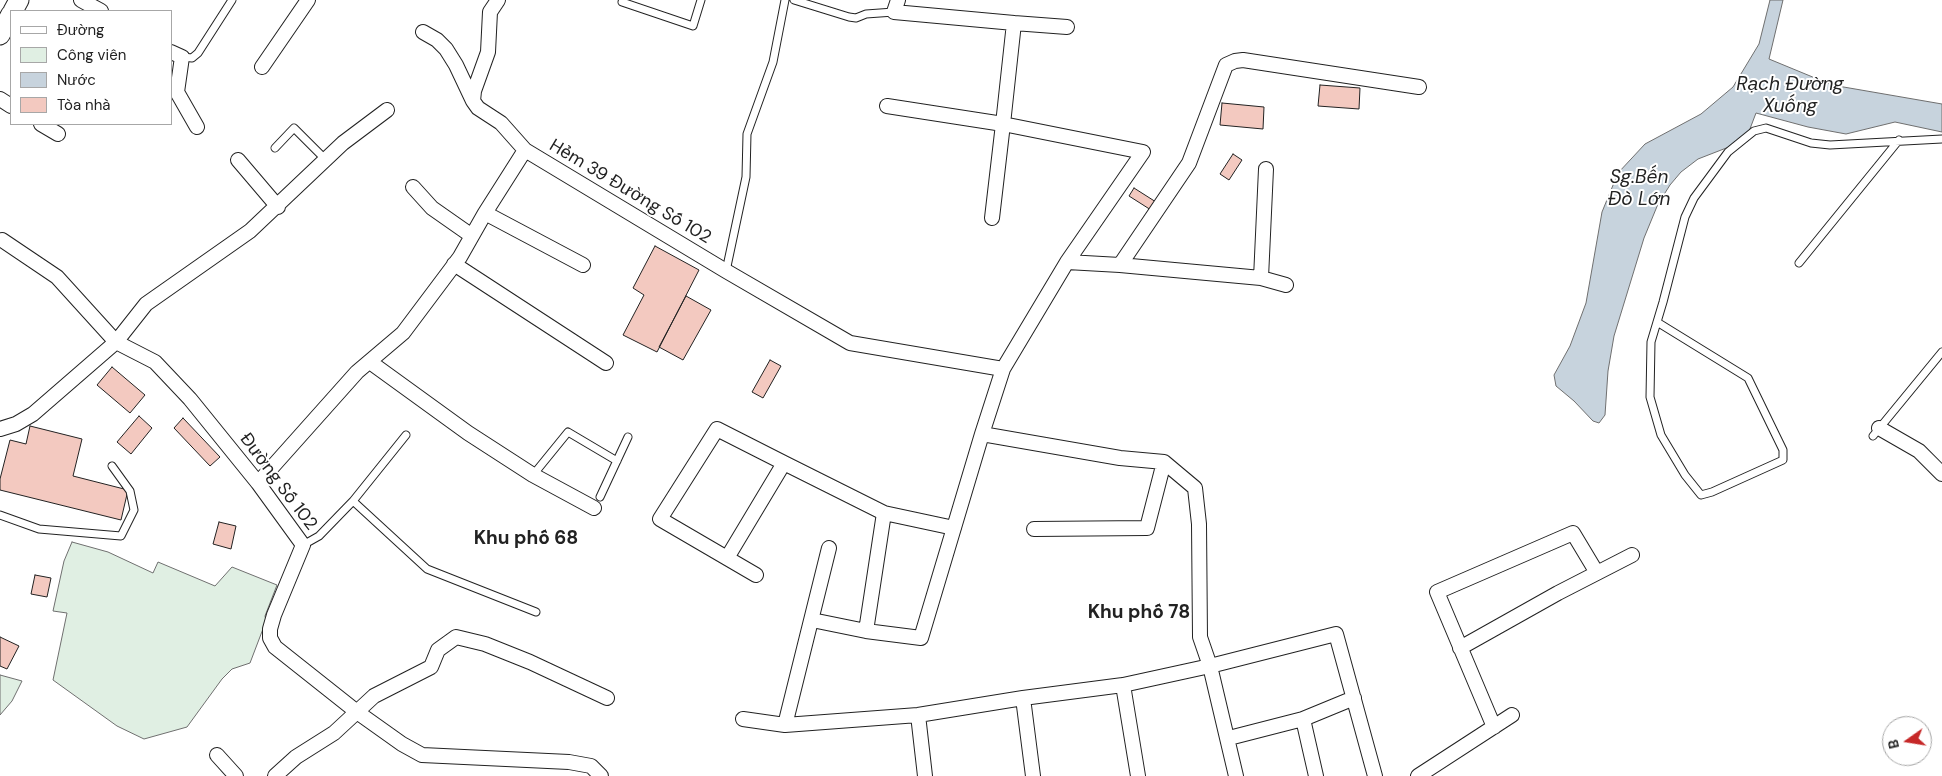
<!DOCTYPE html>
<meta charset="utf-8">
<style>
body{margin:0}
#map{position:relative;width:1942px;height:776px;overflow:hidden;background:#fff;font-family:"DM Sans",sans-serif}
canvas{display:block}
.legend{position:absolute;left:10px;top:10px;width:162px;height:115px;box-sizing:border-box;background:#fff;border:1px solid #a7a7a7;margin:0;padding:6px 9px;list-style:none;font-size:15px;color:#222}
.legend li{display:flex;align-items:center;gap:10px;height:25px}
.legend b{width:25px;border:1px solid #a7a7a7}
.north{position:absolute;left:1882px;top:716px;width:50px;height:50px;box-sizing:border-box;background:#fff;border:1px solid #a7a7a7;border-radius:50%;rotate:257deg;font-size:14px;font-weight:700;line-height:20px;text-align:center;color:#222}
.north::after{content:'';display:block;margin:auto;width:18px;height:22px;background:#c62828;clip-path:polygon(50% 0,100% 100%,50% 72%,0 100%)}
</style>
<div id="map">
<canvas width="1942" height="776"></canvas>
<ul class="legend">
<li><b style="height:6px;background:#fff"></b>Đường</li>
<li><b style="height:14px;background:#e0efe3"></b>Công viên</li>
<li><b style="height:14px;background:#c7d3dd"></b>Nước</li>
<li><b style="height:14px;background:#f3c9c0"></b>Tòa nhà</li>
</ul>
<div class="north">B</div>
</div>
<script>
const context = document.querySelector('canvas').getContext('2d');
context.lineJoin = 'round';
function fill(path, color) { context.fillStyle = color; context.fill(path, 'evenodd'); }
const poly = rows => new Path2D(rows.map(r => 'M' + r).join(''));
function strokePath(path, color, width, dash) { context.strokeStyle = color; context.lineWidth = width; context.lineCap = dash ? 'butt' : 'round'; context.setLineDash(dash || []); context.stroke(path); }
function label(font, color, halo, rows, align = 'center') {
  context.font = font + ' "DM Sans",sans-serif'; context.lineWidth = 4; context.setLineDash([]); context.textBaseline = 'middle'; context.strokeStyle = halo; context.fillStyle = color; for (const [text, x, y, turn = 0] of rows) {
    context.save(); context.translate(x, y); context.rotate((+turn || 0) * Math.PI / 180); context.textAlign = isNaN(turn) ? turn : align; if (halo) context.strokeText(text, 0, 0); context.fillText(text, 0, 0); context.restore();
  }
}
const green = poly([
 [72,542,108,552,153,573,158,562,215,586,232,567,277,585,265,616,266,621,250,663,232,669,222,679,187,727,144,739,117,726,53,680,67,613,53,611,64,561,72,542],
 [0,675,22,681,12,701,0,715,0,675]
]);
const water = poly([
 [1770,0,1783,0,1769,59,1832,85,1942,104,1942,132,1895,122,1846,134,1808,127,1756,113,1748,134,1734,145,1698,159,1681,172,1670,185,1658,204,1644,238,1614,336,1608,371,1605,415,1599,423,1593,421,1574,401,1556,386,1554,375,1570,346,1586,303,1602,212,1618,173,1645,144,1701,114,1733,87,1759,44,1770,0]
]);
const building = poly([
 [1320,85,1360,88,1359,109,1318,106,1320,85],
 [1222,103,1264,107,1263,129,1220,125,1222,103],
 [1233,154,1242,160,1229,180,1220,174,1233,154],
 [1134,188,1156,202,1151,210,1129,196,1134,188],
 [655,246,699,270,657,352,623,335,644,295,633,288,655,246],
 [686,296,711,310,683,360,659,347,686,296],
 [770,360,781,366,763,398,752,392,770,360],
 [112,367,145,395,130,413,97,385,112,367],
 [139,416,152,428,131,454,117,442,139,416],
 [183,418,220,457,210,466,174,428,183,418],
 [30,426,82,439,73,476,128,490,121,520,0,490,0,479,10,440,26,444,30,426],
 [219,522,236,526,231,549,213,544,219,522],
 [35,575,51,578,47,597,31,594,35,575],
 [0,637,19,646,7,669,0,666,0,637]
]);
const lane = poly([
 [794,0,849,17,856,18,866,14,894,12],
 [622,2,693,26,701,0],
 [182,57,192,58,198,53,232,0],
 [275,148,294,128,326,160],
 [1799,263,1899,140],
 [726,271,746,177,747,134,773,62,785,0],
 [1657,322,1748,378,1783,450,1783,460,1712,492,1701,495,1685,475,1661,435,1650,397,1651,342,1663,302,1685,217,1694,198,1728,152,1754,131,1766,128,1811,143,1830,145,1942,139],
 [1873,436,1942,352],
 [533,475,568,432,617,461],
 [600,497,628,437],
 [353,501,406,435],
 [0,515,39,529,121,536,134,510,130,491,112,466],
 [303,545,319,536,353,501,427,569,536,612]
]);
const street = poly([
 [81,0,101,11],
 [498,0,490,12,488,52,474,91,473,101,478,108,501,123,525,150],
 [1014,23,1067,27],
 [423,32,437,40,446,49,456,65,473,101],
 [171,52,182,57,177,92,197,127],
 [262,67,308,0],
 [0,99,11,106],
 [887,106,1003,124,992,218],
 [41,124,58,134],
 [238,160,278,207],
 [413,187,432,208,472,236],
 [485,213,583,265],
 [2,240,57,277,116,342,146,304,250,231,343,143,387,110],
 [1067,262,1120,265,1261,278,1286,285],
 [454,264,606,363],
 [1120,265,1189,163,1226,65,1235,61,1243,60,1419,87],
 [1261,278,1266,169],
 [370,362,468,433,533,475,594,508],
 [1879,428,1919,451,1942,474],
 [0,429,16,424,33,414,116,342,155,362,190,399,258,483,303,545,274,615,270,629,270,638,275,647,357,712,402,744,422,755,569,762,591,766,601,776],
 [982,434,1120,458,1164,462,1147,528,1034,529],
 [1164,462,1195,488,1199,524,1200,637,1210,666,1236,776],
 [258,483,357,372,403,333,460,257,485,213,525,150,726,271,850,343,1003,369],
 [829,548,785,725,918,715,1023,698,1123,685,1210,666,1336,634,1375,776],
 [727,558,784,463,884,513],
 [756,575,660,519,717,429,784,463],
 [812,620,866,631,884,513,954,528],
 [866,631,921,638,982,434,1003,369,1067,262,1143,152,1003,124,1014,23,894,12,898,0],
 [1460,648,1558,593,1632,555],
 [1123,685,1138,776],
 [1023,698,1033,776],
 [918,715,925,776],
 [743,719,785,725],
 [1494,727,1437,592,1573,533,1597,573],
 [1229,738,1303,719],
 [217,755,236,776],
 [275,776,296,757,334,733,374,696,431,667,438,650,456,637,485,644,530,662,607,698],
 [1316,776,1303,719,1354,698],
 [1418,776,1512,715]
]);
const secondary = poly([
 [13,11,19,0],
 [0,35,11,14]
]);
const streetNames = [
 ["Hẻm 39 Đường Số 102",630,192,31],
 ["Đường Số 102",278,482,53]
];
const waterNames = [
 ["Rạch Đường",1790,85],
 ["Xuống",1790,107],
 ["Sg.Bến",1639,178],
 ["Đò Lớn",1639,200]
];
const neighbourhoodNames = [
 ["Khu phố 68",526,539],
 ["Khu phố 78",1139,613]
];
fill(green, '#e0efe3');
strokePath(green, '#6f6f6f', 1);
fill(water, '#c7d3dd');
strokePath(water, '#6f6f6f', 1);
fill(building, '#f3c9c0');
strokePath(building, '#222', 1);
strokePath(lane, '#222', 9);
strokePath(street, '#222', 16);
strokePath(secondary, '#222', 21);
strokePath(lane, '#fff', 7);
strokePath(street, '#fff', 14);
strokePath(secondary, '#fff', 19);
label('18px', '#222', '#fff', streetNames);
label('italic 19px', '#222', '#fff', waterNames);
label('bold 19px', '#222', '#fff', neighbourhoodNames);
</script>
